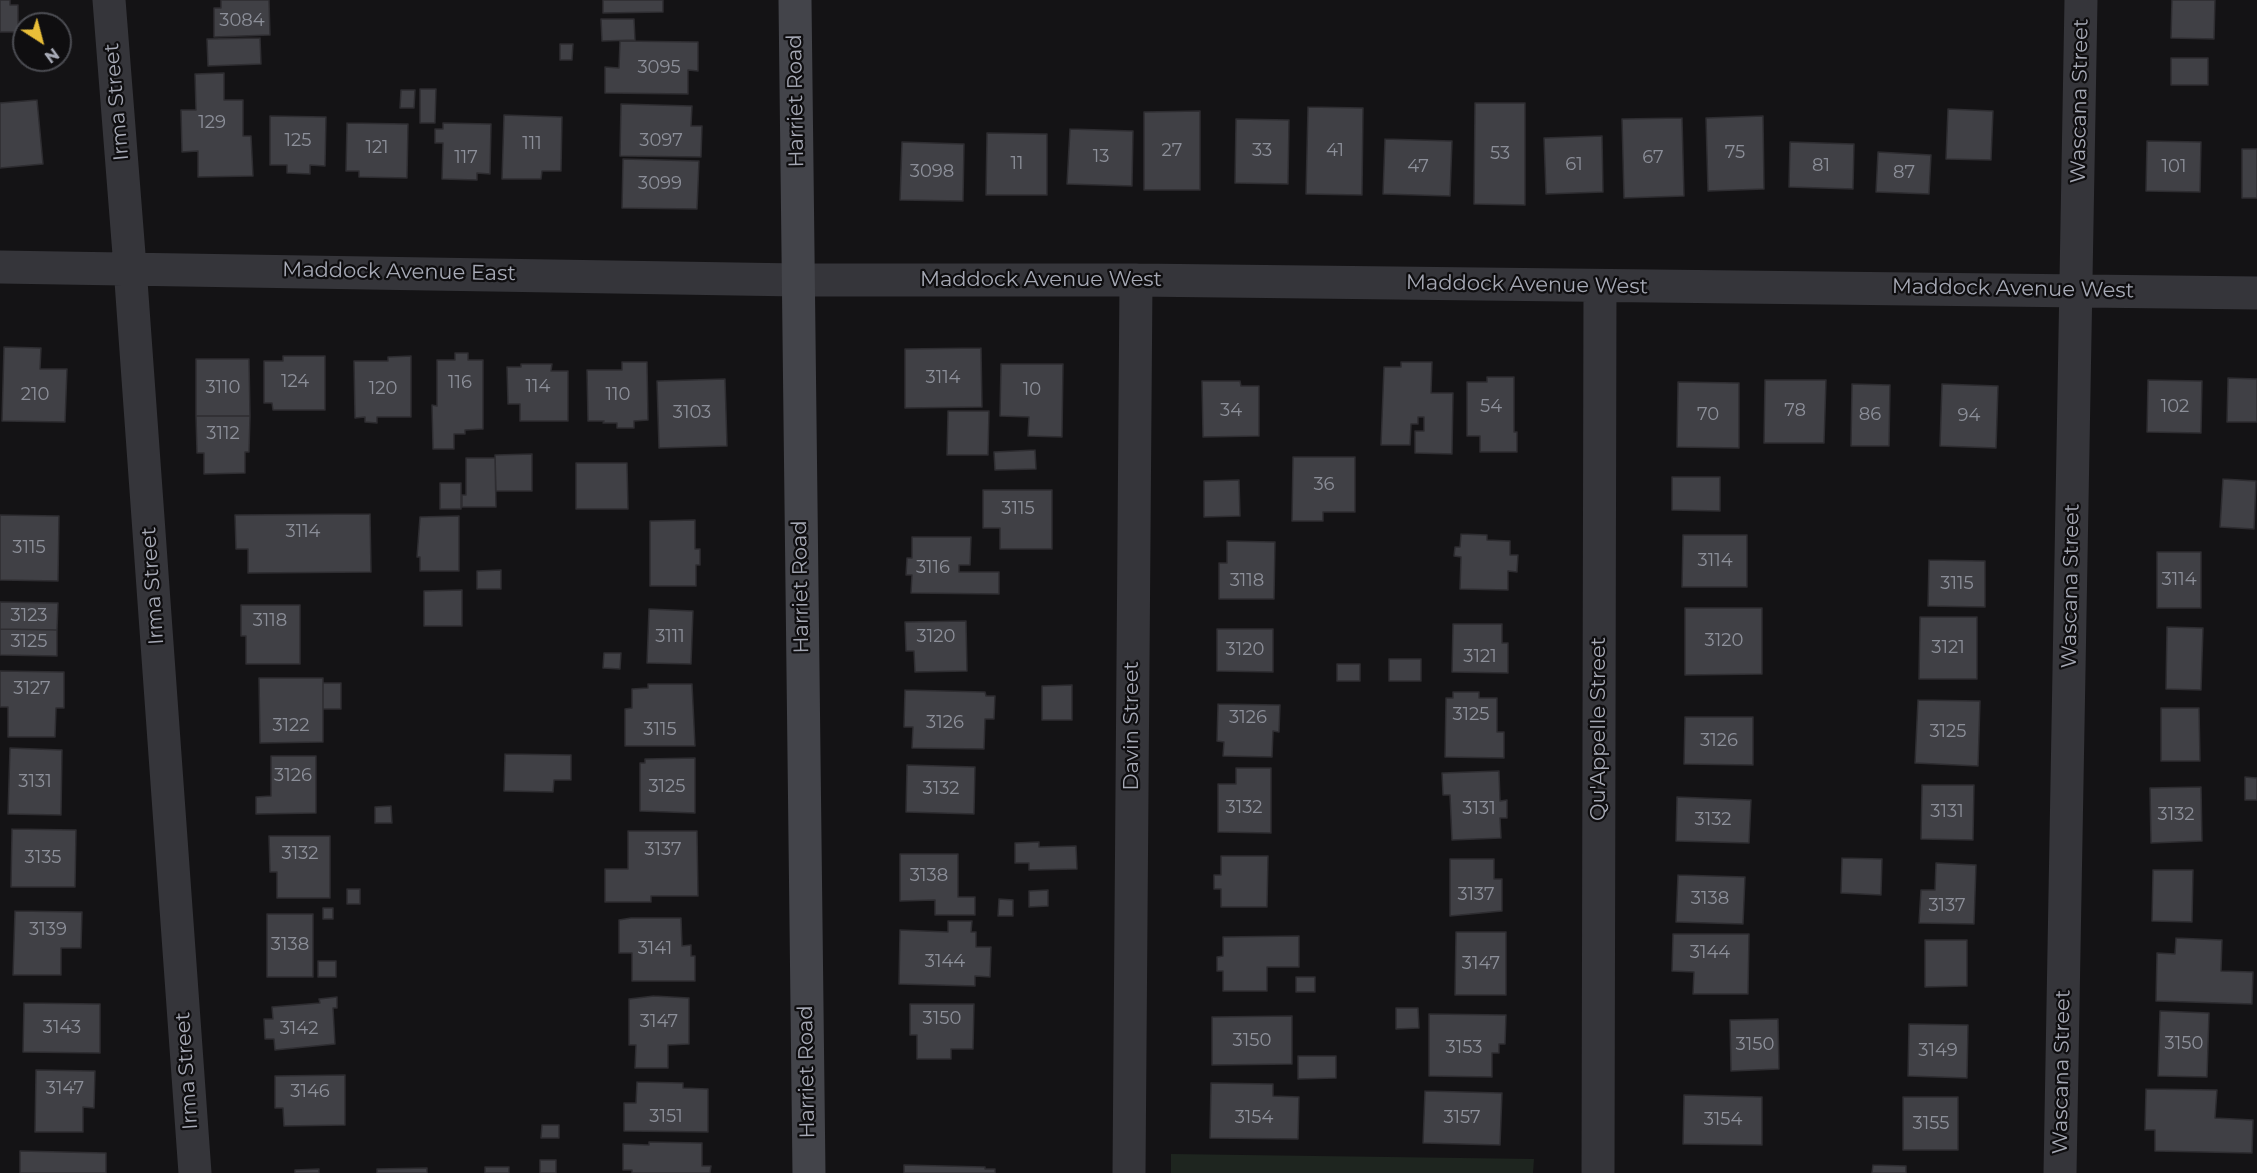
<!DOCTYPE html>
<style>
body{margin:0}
#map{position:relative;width:2257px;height:1173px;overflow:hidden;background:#141315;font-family:Montserrat,sans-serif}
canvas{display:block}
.north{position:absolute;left:12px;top:12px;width:60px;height:60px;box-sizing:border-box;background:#0f0e10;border:2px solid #4b4c52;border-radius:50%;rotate:144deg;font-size:16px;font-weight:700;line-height:24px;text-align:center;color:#a6a9b5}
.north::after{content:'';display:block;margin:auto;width:21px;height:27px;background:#e9be38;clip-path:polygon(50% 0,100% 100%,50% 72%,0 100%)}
</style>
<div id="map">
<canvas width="2257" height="1173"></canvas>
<div class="north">N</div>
</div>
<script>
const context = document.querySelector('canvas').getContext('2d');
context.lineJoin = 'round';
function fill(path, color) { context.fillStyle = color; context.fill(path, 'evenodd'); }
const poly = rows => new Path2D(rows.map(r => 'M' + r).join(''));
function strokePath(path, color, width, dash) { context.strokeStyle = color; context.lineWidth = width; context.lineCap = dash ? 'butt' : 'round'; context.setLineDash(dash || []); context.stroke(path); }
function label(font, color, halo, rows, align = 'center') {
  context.font = font + ' Montserrat,sans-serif'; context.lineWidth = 4.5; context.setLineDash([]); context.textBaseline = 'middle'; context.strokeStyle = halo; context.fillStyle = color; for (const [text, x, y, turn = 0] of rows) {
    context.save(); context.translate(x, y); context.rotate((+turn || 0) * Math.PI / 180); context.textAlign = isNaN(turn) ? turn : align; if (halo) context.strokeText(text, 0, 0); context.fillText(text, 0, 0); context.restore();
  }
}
const green = poly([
 [1171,1154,1534,1159,1533,1173,1171,1173]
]);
const building = poly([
 [0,0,10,0,10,5,18,5,18,32,0,32,0,0],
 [221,0,269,0,270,35,214,37,214,8,221,8,221,0],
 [603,0,663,0,663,12,603,13,603,0],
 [2172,0,2215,0,2214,39,2171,38,2172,0],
 [601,19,634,19,635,40,602,41,601,19],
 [260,38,261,64,208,66,207,39,260,38],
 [620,41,698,42,698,71,688,70,688,94,605,93,605,67,619,68,620,41],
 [560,44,573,44,572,60,560,60,560,44],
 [2171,58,2208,58,2208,85,2171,85,2171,58],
 [224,73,224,100,243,100,243,136,251,136,253,176,198,177,198,151,182,152,181,110,196,110,195,74,224,73],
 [420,89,436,89,435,123,420,123,420,89],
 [401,90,415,90,414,108,400,108,401,90],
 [37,100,43,164,0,168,0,103,37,100],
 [1475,103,1525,103,1525,205,1474,204,1475,103],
 [621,104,692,106,691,126,702,126,701,157,620,156,621,104],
 [1308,107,1363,108,1362,195,1306,194,1308,107],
 [1948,109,1993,111,1991,160,1946,159,1948,109],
 [1200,111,1200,190,1144,190,1144,112,1200,111],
 [504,115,562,117,561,171,542,171,541,179,502,179,504,115],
 [270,116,326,117,325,166,310,165,310,174,287,173,287,165,270,165,270,116],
 [1763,116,1764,189,1708,191,1706,118,1763,116],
 [1682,118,1684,196,1624,198,1622,119,1682,118],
 [1236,119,1289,120,1288,184,1235,183,1236,119],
 [347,123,408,124,407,178,359,177,359,171,346,171,347,123],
 [443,123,491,124,490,174,477,173,477,180,442,179,443,143,435,143,435,129,443,129,443,123],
 [1070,129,1133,131,1132,186,1067,184,1070,129],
 [987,133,1047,134,1047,195,986,195,987,133],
 [1602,136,1603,192,1546,194,1544,138,1602,136],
 [1385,139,1452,141,1450,196,1383,194,1385,139],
 [2147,141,2201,142,2200,192,2146,191,2147,141],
 [902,142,964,144,963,201,900,200,902,142],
 [1790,142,1854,144,1853,189,1789,187,1790,142],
 [2242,149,2257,149,2257,198,2242,198,2242,149],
 [1878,152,1931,155,1929,194,1876,192,1878,152],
 [623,159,699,161,697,209,622,208,623,159],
 [4,347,41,348,40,369,67,369,65,422,2,421,4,347],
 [981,348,982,407,905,408,905,349,981,348],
 [455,353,468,353,468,360,483,360,483,429,465,430,465,434,454,434,454,449,433,449,432,405,437,406,437,360,455,360,455,353],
 [283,356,325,356,325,410,273,410,272,403,264,403,264,361,283,361,283,356],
 [411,356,411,417,377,417,377,423,365,422,365,417,355,418,354,361,388,361,388,357,411,356],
 [196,359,249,359,250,416,196,416,196,359],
 [622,362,647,362,648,420,634,421,634,428,617,428,617,423,603,423,604,421,588,421,587,370,622,370,622,362],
 [1401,362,1432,362,1431,393,1453,393,1452,454,1415,453,1415,431,1424,431,1424,417,1418,417,1418,424,1411,424,1410,445,1381,445,1384,367,1401,367,1401,362],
 [521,364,552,364,551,371,568,371,568,421,520,421,520,404,508,404,507,367,521,367,521,364],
 [1001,364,1063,364,1062,437,1028,436,1029,417,1000,416,1001,364],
 [1487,377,1514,377,1514,432,1517,432,1517,452,1480,452,1480,436,1467,436,1467,382,1487,382,1487,377],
 [2228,378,2257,379,2257,422,2227,422,2228,378],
 [725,379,727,446,659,448,657,381,725,379],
 [1765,380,1826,380,1824,443,1764,443,1765,380],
 [2148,380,2202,381,2201,433,2147,432,2148,380],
 [1202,381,1240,381,1241,386,1259,386,1259,436,1203,437,1202,381],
 [1678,382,1739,383,1739,448,1677,447,1678,382],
 [1852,384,1890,385,1889,446,1851,446,1852,384],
 [1942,384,1998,386,1996,448,1940,446,1942,384],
 [948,411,989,411,988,455,947,455,948,411],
 [196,416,250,416,249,452,245,452,245,473,204,474,204,453,197,453,196,416],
 [1035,450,1036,469,995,470,994,452,1035,450],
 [532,454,532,491,496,491,495,455,532,454],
 [1293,457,1355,457,1355,512,1323,512,1323,521,1292,521,1293,457],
 [466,458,495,458,496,507,462,507,462,495,466,495,466,458],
 [576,463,627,463,628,509,576,509,576,463],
 [1672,477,1720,477,1720,511,1672,510,1672,477],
 [2223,479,2256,481,2254,529,2220,527,2223,479],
 [1239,480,1240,516,1204,517,1204,481,1239,480],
 [440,483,461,483,461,509,440,509,440,483],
 [983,490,1052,490,1052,549,1000,549,1000,528,983,528,983,490],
 [370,514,371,572,248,573,248,549,236,549,235,515,370,514],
 [0,515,59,516,58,581,0,580,0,515],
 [459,516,459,571,420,571,420,557,417,557,420,517,459,516],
 [695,520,695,549,700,549,700,565,696,565,696,586,650,586,650,521,695,520],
 [1461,534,1487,535,1487,540,1510,541,1510,555,1518,555,1517,572,1508,571,1508,590,1460,589,1461,557,1454,556,1455,547,1460,547,1461,534],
 [1683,535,1747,535,1747,587,1682,587,1683,535],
 [912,537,971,537,970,565,959,565,959,572,999,572,999,594,911,593,912,575,906,575,907,558,912,558,912,537],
 [1227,541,1275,542,1274,599,1219,599,1219,563,1227,563,1227,541],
 [2157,552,2201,552,2201,608,2157,608,2157,552],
 [1929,560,1985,561,1985,607,1928,606,1929,560],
 [501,570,501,589,477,589,477,571,501,570],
 [462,590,462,626,424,626,424,591,462,590],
 [0,602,58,603,57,630,0,629,0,602],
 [241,605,300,605,300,664,246,664,246,636,241,636,241,605],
 [1685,608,1762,608,1762,674,1685,675,1685,608],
 [649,609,693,611,691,664,647,663,649,609],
 [1920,617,1977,617,1977,679,1919,679,1920,617],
 [966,621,967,671,915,672,914,651,906,651,905,622,966,621],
 [1453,624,1502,624,1502,643,1508,643,1508,673,1452,672,1453,624],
 [2167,627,2203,628,2201,690,2166,689,2167,627],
 [0,629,57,630,57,656,0,655,0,629],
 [1217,629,1273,629,1273,672,1217,671,1217,629],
 [604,653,621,653,620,669,603,668,604,653],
 [1389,659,1421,659,1421,681,1389,681,1389,659],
 [1337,664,1360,664,1360,681,1337,681,1337,664],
 [0,671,64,672,64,708,56,708,55,737,8,737,8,707,0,707,0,671],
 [259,678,323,678,323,742,260,743,259,678],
 [323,683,341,683,341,709,323,709,323,683],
 [648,684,692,684,695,746,625,746,625,709,632,708,632,689,648,688,648,684],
 [1072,685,1072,720,1042,720,1042,686,1072,685],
 [905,690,985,692,986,696,995,696,994,719,985,719,984,749,912,748,913,727,904,727,905,690],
 [1453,692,1479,692,1479,698,1497,698,1497,732,1504,732,1504,758,1445,757,1446,698,1453,698,1453,692],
 [1918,700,1980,701,1978,766,1915,763,1918,700],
 [1218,704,1280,705,1279,732,1273,731,1272,757,1223,756,1224,742,1217,741,1218,704],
 [2161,708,2199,708,2200,761,2161,761,2161,708],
 [1685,717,1753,717,1753,765,1684,764,1685,717],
 [10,748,62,750,61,815,8,814,10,748],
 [505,754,571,755,571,780,554,780,553,792,504,791,505,754],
 [271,756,316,756,316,813,256,814,256,797,271,796,271,756],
 [695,758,695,813,640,811,640,763,645,763,645,759,695,758],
 [907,765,975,767,974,814,906,812,907,765],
 [1236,768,1271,768,1271,833,1218,832,1218,784,1236,784,1236,768],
 [1499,771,1500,801,1507,800,1507,818,1500,818,1501,838,1452,840,1450,795,1443,795,1442,773,1499,771],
 [2245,777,2257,778,2257,800,2245,800,2245,777],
 [1922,785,1974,785,1973,840,1921,839,1922,785],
 [2201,787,2202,841,2151,843,2150,788,2201,787],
 [1677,797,1751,800,1749,843,1676,841,1677,797],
 [391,806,392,823,375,823,375,807,391,806],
 [12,829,76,830,75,887,11,887,12,829],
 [628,831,697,831,698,896,651,896,651,902,605,902,605,869,628,869,628,831],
 [269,836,330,836,330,898,277,898,277,872,270,872,269,836],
 [1039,842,1039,847,1076,846,1077,869,1029,870,1029,863,1015,863,1015,843,1039,842],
 [900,854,958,854,958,897,975,897,975,915,935,915,935,900,900,901,900,854],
 [1221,856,1268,856,1267,907,1221,907,1221,889,1214,889,1214,875,1221,875,1221,856],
 [1842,858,1882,859,1881,895,1841,893,1842,858],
 [1450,859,1494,859,1494,879,1502,879,1502,911,1450,916,1450,859],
 [1936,863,1976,865,1974,924,1919,923,1921,890,1935,890,1936,863],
 [2153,870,2193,870,2192,922,2152,921,2153,870],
 [1678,875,1745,877,1743,924,1676,922,1678,875],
 [347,889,360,889,360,904,347,904,347,889],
 [1048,890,1048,906,1029,907,1029,891,1048,890],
 [999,899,1013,900,1013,916,998,916,999,899],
 [323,908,333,908,333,919,323,919,323,908],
 [15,911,82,912,81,948,61,948,61,975,13,975,15,911],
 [267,914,313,914,313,977,267,977,267,914],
 [631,918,681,918,682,946,691,945,691,956,695,956,695,981,632,981,632,953,619,953,619,920,631,918],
 [948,921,972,921,971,932,976,932,976,947,991,947,990,977,975,976,975,986,899,984,900,930,948,932,948,921],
 [1456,932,1506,932,1506,995,1455,995,1456,932],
 [1673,934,1749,934,1748,994,1693,994,1694,972,1672,971,1673,934],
 [1299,936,1299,967,1267,967,1267,991,1223,991,1223,971,1217,971,1217,957,1223,956,1223,937,1299,936],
 [2176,938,2222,940,2221,971,2253,972,2252,1004,2156,1001,2157,953,2175,954,2176,938],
 [1925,940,1967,940,1967,986,1925,987,1925,940],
 [318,961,336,961,336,977,318,977,318,961],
 [1296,977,1315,977,1315,992,1296,992,1296,977],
 [654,996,689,998,689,1044,668,1045,668,1068,635,1068,636,1045,629,1045,629,999,654,996],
 [337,997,337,1008,333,1008,335,1044,275,1050,274,1039,265,1039,264,1019,273,1019,272,1007,320,1003,319,999,337,997],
 [24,1003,100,1004,100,1053,23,1052,24,1003],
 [910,1004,974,1004,973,1049,951,1049,951,1059,917,1059,917,1035,910,1035,910,1004],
 [1396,1008,1418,1008,1419,1028,1396,1029,1396,1008],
 [2160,1011,2209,1013,2207,1077,2158,1076,2160,1011],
 [1429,1014,1506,1015,1505,1044,1499,1044,1499,1053,1492,1053,1492,1077,1429,1076,1429,1014],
 [1292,1016,1292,1064,1212,1065,1212,1017,1292,1016],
 [1778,1019,1779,1069,1731,1071,1730,1020,1778,1019],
 [1909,1024,1968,1025,1967,1078,1908,1076,1909,1024],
 [1298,1056,1336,1056,1336,1078,1298,1079,1298,1056],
 [36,1070,95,1071,94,1108,83,1107,83,1132,35,1132,36,1070],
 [345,1075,345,1125,284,1126,283,1108,275,1108,275,1076,345,1075],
 [637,1082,683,1083,683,1088,708,1089,708,1132,624,1131,624,1103,636,1103,637,1082],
 [1211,1083,1273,1084,1273,1096,1299,1097,1298,1139,1210,1138,1211,1083],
 [2146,1089,2217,1090,2215,1118,2253,1120,2252,1153,2155,1151,2155,1130,2145,1130,2146,1089],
 [1425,1091,1502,1093,1500,1145,1423,1143,1425,1091],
 [1684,1095,1762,1097,1762,1145,1683,1144,1684,1095],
 [1903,1097,1958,1097,1958,1150,1903,1150,1903,1097],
 [542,1125,559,1125,559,1138,541,1138,542,1125],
 [649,1142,702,1143,702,1166,711,1166,710,1173,632,1173,632,1170,623,1170,623,1144,649,1145,649,1142],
 [20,1151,106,1153,106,1173,20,1173,20,1151],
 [540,1160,556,1160,556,1173,540,1173,540,1160],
 [904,1165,985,1167,985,1169,995,1169,995,1173,904,1173,904,1165],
 [1873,1165,1906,1166,1906,1173,1872,1173,1873,1165],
 [485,1167,509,1167,509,1173,485,1173,485,1167],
 [427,1168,427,1173,377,1173,377,1169,427,1168],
 [319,1169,319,1173,295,1173,295,1170,319,1169]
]);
const street = poly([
 [109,0,130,267,195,1173],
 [0,267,798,280,1136,280,2257,293],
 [1129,1173,1136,280],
 [1598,1173,1600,286],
 [2060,1173,2081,0]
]);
const secondary = poly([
 [795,0,809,1173]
]);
const numberNames = [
 ["3084",242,21],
 ["3095",659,68],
 ["129",212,123],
 ["125",298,141],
 ["3097",661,141],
 ["111",532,144],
 ["121",377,148],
 ["27",1172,151],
 ["33",1262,151],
 ["41",1335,151],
 ["75",1735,153],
 ["53",1500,154],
 ["13",1101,157],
 ["117",466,158],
 ["67",1653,158],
 ["11",1017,164],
 ["61",1574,165],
 ["81",1821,166],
 ["47",1418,167],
 ["101",2174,167],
 ["3098",932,172],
 ["87",1904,173],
 ["3099",660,184],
 ["3114",943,378],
 ["124",295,382],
 ["116",460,383],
 ["114",538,387],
 ["3110",223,388],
 ["120",383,389],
 ["10",1032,390],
 ["210",35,395],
 ["110",618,395],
 ["54",1491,407],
 ["102",2175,407],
 ["34",1231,411],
 ["78",1795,411],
 ["3103",692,413],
 ["70",1708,415],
 ["86",1870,415],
 ["94",1969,416],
 ["3112",223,434],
 ["36",1324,485],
 ["3115",1018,509],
 ["3114",303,532],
 ["3115",29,548],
 ["3114",1715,561],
 ["3116",933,568],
 ["3114",2179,580],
 ["3118",1247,581],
 ["3115",1957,584],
 ["3123",29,616],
 ["3118",270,621],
 ["3111",670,637],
 ["3120",936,637],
 ["3120",1724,641],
 ["3125",29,642],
 ["3121",1948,648],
 ["3120",1245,650],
 ["3121",1480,657],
 ["3127",32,689],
 ["3125",1471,715],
 ["3126",1248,718],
 ["3126",945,723],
 ["3122",291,726],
 ["3115",660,730],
 ["3125",1948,732],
 ["3126",1719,741],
 ["3126",293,776],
 ["3131",35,782],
 ["3125",667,787],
 ["3132",941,789],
 ["3132",1244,808],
 ["3131",1479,809],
 ["3131",1947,812],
 ["3132",2176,815],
 ["3132",1713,820],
 ["3137",663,850],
 ["3132",300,854],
 ["3135",43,858],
 ["3138",929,876],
 ["3137",1476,895],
 ["3138",1710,899],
 ["3137",1947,906],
 ["3139",48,930],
 ["3138",290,945],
 ["3141",655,949],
 ["3144",1710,953],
 ["3144",945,962],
 ["3147",1481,964],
 ["3150",942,1019],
 ["3147",659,1022],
 ["3143",62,1028],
 ["3142",299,1029],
 ["3150",1252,1041],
 ["3150",2184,1044],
 ["3150",1755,1045],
 ["3153",1464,1048],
 ["3149",1938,1051],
 ["3147",65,1089],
 ["3146",310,1092],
 ["3151",666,1117],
 ["3154",1254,1118],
 ["3157",1462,1118],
 ["3154",1723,1120],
 ["3155",1931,1124]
];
const streetNames = [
 ["Harriet Road",796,101,-91],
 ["Wascana Street",2080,101,-89],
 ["Irma Street",117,102,-95],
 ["Maddock Avenue East",399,272,1],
 ["Maddock Avenue West",1041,280],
 ["Maddock Avenue West",1527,285,1],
 ["Maddock Avenue West",2013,289,1],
 ["Irma Street",153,586,-94],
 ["Wascana Street",2071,586,-89],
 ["Harriet Road",801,587,-91],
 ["Davin Street",1132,726,-90],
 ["Qu'Appelle Street",1599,729,-90],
 ["Irma Street",187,1071,-94],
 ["Harriet Road",807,1072,-91],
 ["Wascana Street",2062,1072,-89]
];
fill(green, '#1e251f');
fill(building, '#404045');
strokePath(building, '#2e2d31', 1.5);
strokePath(street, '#35353a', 33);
strokePath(secondary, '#43444a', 33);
label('18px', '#8c8f99', null, numberNames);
label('21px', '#a6a9b5', '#0f0e10', streetNames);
</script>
